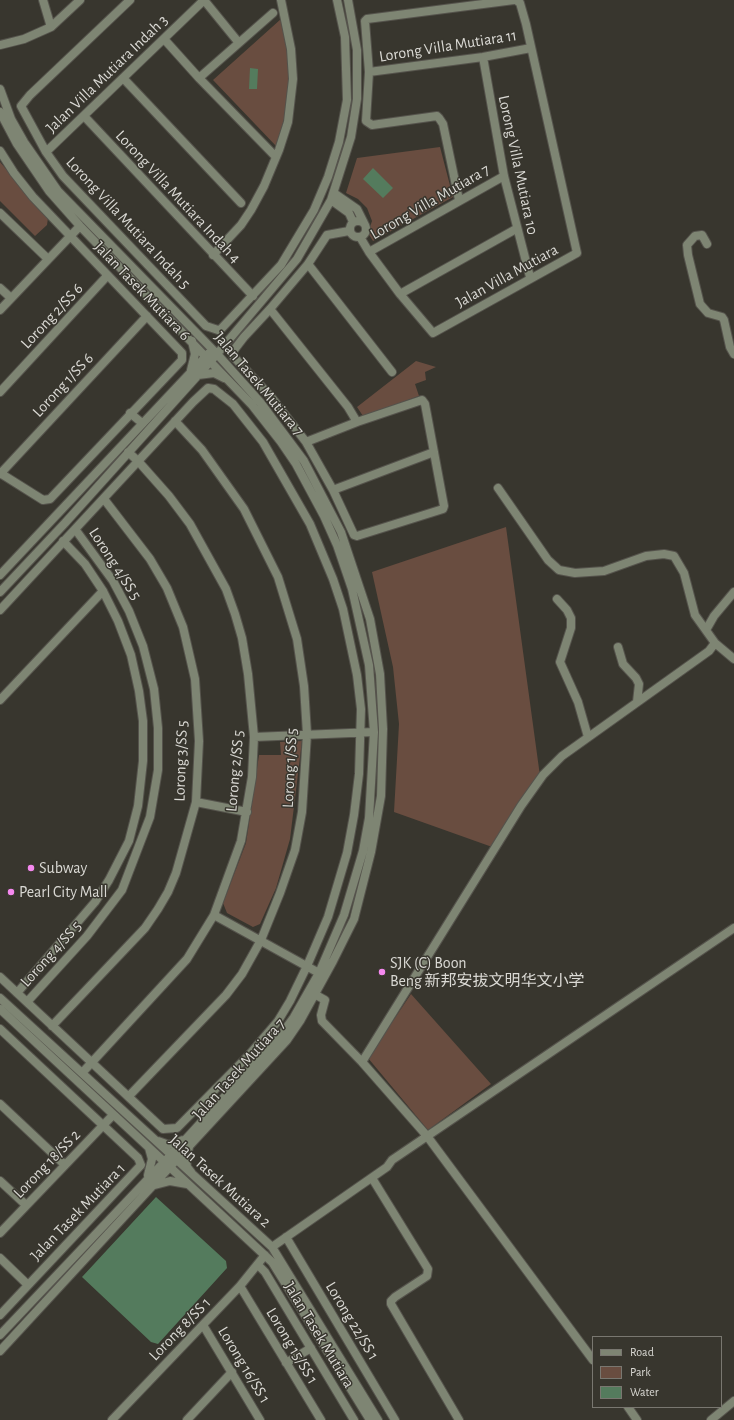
<!DOCTYPE html>
<meta charset="utf-8">
<style>
body{margin:0}
#map{position:relative;width:734px;height:1420px;overflow:hidden;background:#38362e;font-family:"Alegreya Sans",sans-serif}
canvas{display:block}
.legend{position:absolute;left:592px;top:1336px;width:130px;height:72px;box-sizing:border-box;background:#38362e;border:1px solid #797770;margin:0;padding:5px 7px;list-style:none;font-size:12px;color:#dad9d4}
.legend li{display:flex;align-items:center;gap:8px;height:20px}
.legend b{width:20px;border:1px solid #797770}
</style>
<div id="map">
<canvas width="734" height="1420"></canvas>
<ul class="legend">
<li><b style="height:5px;background:#7e8573"></b>Road</li>
<li><b style="height:11px;background:#694d40"></b>Park</li>
<li><b style="height:11px;background:#547b5d"></b>Water</li>
</ul>
</div>
<script>
const context = document.querySelector('canvas').getContext('2d');
context.lineJoin = 'round';
function fill(path, color) { context.fillStyle = color; context.fill(path, 'evenodd'); }
const poly = rows => new Path2D(rows.map(r => 'M' + r).join(''));
function strokePath(path, color, width, dash) { context.strokeStyle = color; context.lineWidth = width; context.lineCap = dash ? 'butt' : 'round'; context.setLineDash(dash || []); context.stroke(path); }
function label(font, color, halo, rows, align = 'center') {
  context.font = font + ' "Alegreya Sans","Noto Sans SC",sans-serif'; context.lineWidth = 3; context.setLineDash([]); context.textBaseline = 'middle'; context.strokeStyle = halo; context.fillStyle = color; for (const [text, x, y, turn = 0] of rows) {
    context.save(); context.translate(x, y); context.rotate((+turn || 0) * Math.PI / 180); context.textAlign = isNaN(turn) ? turn : align; if (halo) context.strokeText(text, 0, 0); context.fillText(text, 0, 0); context.restore();
  }
}
const green = poly([
 [281,19,288,44,289,75,286,113,276,146,213,80],
 [440,147,453,197,373,241,368,233,372,221,367,208,358,199,346,193,357,158],
 [0,162,48,218,47,225,35,236,0,201],
 [416,361,436,367,425,372,426,380,415,384,419,396,363,416,357,407],
 [506,527,540,776,495,848,394,812,399,724,393,667,372,572],
 [302,741,290,839,276,888,260,924,253,927,227,913,223,903,246,843,259,755,281,755,280,742],
 [411,994,491,1084,428,1130,368,1058]
]);
const water = poly([
 [250,68,258,69,257,89,249,89],
 [373,168,393,188,383,198,363,179],
 [156,1197,226,1261,227,1268,158,1344,151,1342,82,1277]
]);
const minor = poly([
 [43,0,51,27],
 [130,0,30,95,21,106,46,152,63,176,206,326,218,330,221,329,281,265,314,210,328,177,339,142,347,100,345,37,337,0],
 [204,0,239,43],
 [164,39,199,78,276,157],
 [0,45,24,39,51,27,80,0],
 [483,57,504,176,530,277],
 [369,72,483,57,531,48],
 [123,78,241,203],
 [199,78,273,13],
 [0,89,11,119,24,142,58,191,217,354,260,402,304,461,341,532,370,619,380,674,383,729,381,796,371,852,354,919,333,961,300,1021,287,1040,0,1351],
 [0,112,17,144,49,191,80,226,252,405,281,442,296,464,324,516,337,545,352,589,369,665,374,732,369,818,363,851,344,915,319,973,294,1017,281,1035,185,1140,0,1335],
 [84,116,253,296],
 [0,151,14,173,33,197,182,353,182,360,50,499,43,500,0,473],
 [46,152,204,0],
 [334,193,357,209,364,223],
 [331,200,349,213,353,222],
 [459,200,443,124,439,118,437,116,372,125,366,121,369,72,365,21,367,19,514,0],
 [0,213,48,259],
 '350 229a8 8 0 1 1 16 0a8 8 0 1 1-16 0Z',
 [360,237,369,252,400,294,433,333,577,253,526,24,520,3,516,0],
 [707,244,702,235,695,236,687,245,688,255,700,304,708,313,722,317,724,320,730,347,734,354],
 [369,252,504,176],
 [213,255,241,225,251,210,264,186,279,150,288,122,293,79,291,49,281,0],
 [308,264,392,372],
 [0,288,11,298],
 [400,294,516,229],
 [270,309,348,407,357,422],
 [0,310,80,226],
 [191,370,195,354,192,341],
 [198,375,214,373,224,378],
 [0,392,107,276],
 [130,413,142,423],
 [306,442,357,422,422,400,425,404,444,506,443,509,357,536,354,535,333,490,306,442,272,398,233,356,234,350,244,337,270,309,308,264,327,235,349,231],
 [0,474,147,316],
 [498,488,548,560,559,570,575,573,604,571,646,556,664,554,674,556,684,573,695,615,715,643,734,659],
 [333,490,434,452],
 [0,575,209,353],
 [0,592,65,523,217,354,297,259,331,200,351,137,357,99,357,50,348,0],
 [557,599,567,610,571,618,571,628,560,662,578,702,588,737],
 [0,610,193,402,208,388,214,389,233,404,263,442,310,524,333,579,343,609,357,675,361,709,359,774,354,815,347,853,328,917,307,966,290,1001,278,1021,249,1055,177,1128,163,1129,0,977],
 [706,630,714,616,734,592],
 [618,647,623,664,636,678,639,684,637,702],
 [0,700,103,591],
 [254,737,374,732],
 [196,802,247,812],
 [214,915,319,973],
 [17,993,95,902,109,880,129,841,138,806,143,761,143,721,139,691,131,655,118,621,103,591,85,564,63,541],
 [316,995,325,1000,321,1015,322,1021,362,1062],
 [0,998,272,1247,378,1420],
 [27,1002,87,936,122,890,150,817,158,770,158,728,154,689,143,646,129,611,113,581,75,529],
 [0,1009,272,1262,370,1420],
 [52,1026,145,928,158,909,168,892,176,873,196,802,199,741,195,679,183,627,167,588,150,559,104,499],
 [0,1029,138,1158,141,1165,0,1315],
 [82,1073,187,959,214,915,241,841,252,777,254,737,248,674,242,638,235,614,226,589,190,524,169,496,138,461,128,452],
 [129,1096,226,995,242,974,261,940,280,893,295,850,302,812,307,734,304,686,297,639,278,577,244,509,202,450,175,421],
 [0,1104,65,1165],
 [158,1141,169,1145,183,1140],
 [189,1147,186,1159,187,1167,191,1172],
 [148,1175,152,1159,149,1148],
 [372,1178,428,1269,427,1276,395,1297,391,1301,391,1304,459,1420],
 [0,1181,26,1205],
 [151,1186,170,1181,187,1184],
 [0,1233,113,1115],
 [286,1237,395,1420],
 [272,1247,387,1167,392,1160,734,928],
 [0,1258,28,1285],
 [258,1265,265,1272,354,1420],
 [240,1286,321,1420],
 [203,1325,260,1420],
 [593,1360,427,1136,362,1062,521,806,543,775,562,756,709,651,715,643],
 [286,1363,311,1348],
 [628,1407,637,1420],
 [112,1420,240,1286,265,1255],
 [187,1420,232,1372],
 [711,1420,734,1401]
]);
const markers = [
 [31,868,4,"#f589ef"],
 [11,892,4,"#f589ef"],
 [382,972,4,"#f589ef"]
];
const streetNames = [
 ["Lorong Villa Mutiara 11",448,46,-9],
 ["Jalan Villa Mutiara Indah 3",107,74,-44],
 ["Lorong Villa Mutiara 10",518,165,78],
 ["Lorong Villa Mutiara Indah 4",178,197,47],
 ["Lorong Villa Mutiara 7",430,202,-30],
 ["Lorong Villa Mutiara Indah 5",128,223,47],
 ["Jalan Villa Mutiara",507,276,-29],
 ["Jalan Tasek Mutiara 6",142,291,46],
 ["Lorong 2/SS 6",52,316,-47],
 ["Jalan Tasek Mutiara 7",259,384,50],
 ["Lorong 1/SS 6",63,385,-47],
 ["Lorong 4/SS 5",115,564,57],
 ["Lorong 3/SS 5",181,761,-88],
 ["Lorong 1/SS 5",290,768,-87],
 ["Lorong 2/SS 5",235,771,-85],
 ["Lorong 4/SS 5",51,954,-48],
 ["Jalan Tasek Mutiara 7",239,1069,-48],
 ["Lorong 18/SS 2",47,1164,-46],
 ["Jalan Tasek Mutiara 2",220,1181,42],
 ["Jalan Tasek Mutiara 1",78,1212,-46],
 ["Lorong 22/SS 1",352,1321,59],
 ["Lorong 8/SS 1",180,1329,-46],
 ["Jalan Tasek Mutiara",319,1335,59],
 ["Lorong 15/SS 1",292,1346,59],
 ["Lorong 16/SS 1",244,1365,59]
];
const poiNames = [
 ["Subway",39,868],
 ["Pearl City Mall",19,892],
 ["SJK (C) Boon",390,963],
 ["Beng 新邦安拔文明华文小学",390,981]
];
fill(green, '#694d40');
fill(water, '#547b5d');
strokePath(minor, '#55534c', 10);
strokePath(minor, '#7e8573', 8);
for (const [x, y, r, color] of markers) { const dot = new Path2D(); dot.arc(x, y, r, 0, 2 * Math.PI); context.fillStyle = color; context.fill(dot); strokePath(dot, '#38362e', 1.5); }
label('16px', '#dad9d4', '#38362e', streetNames);
label('16px', '#dad9d4', '#38362e', poiNames, 'left');
</script>
